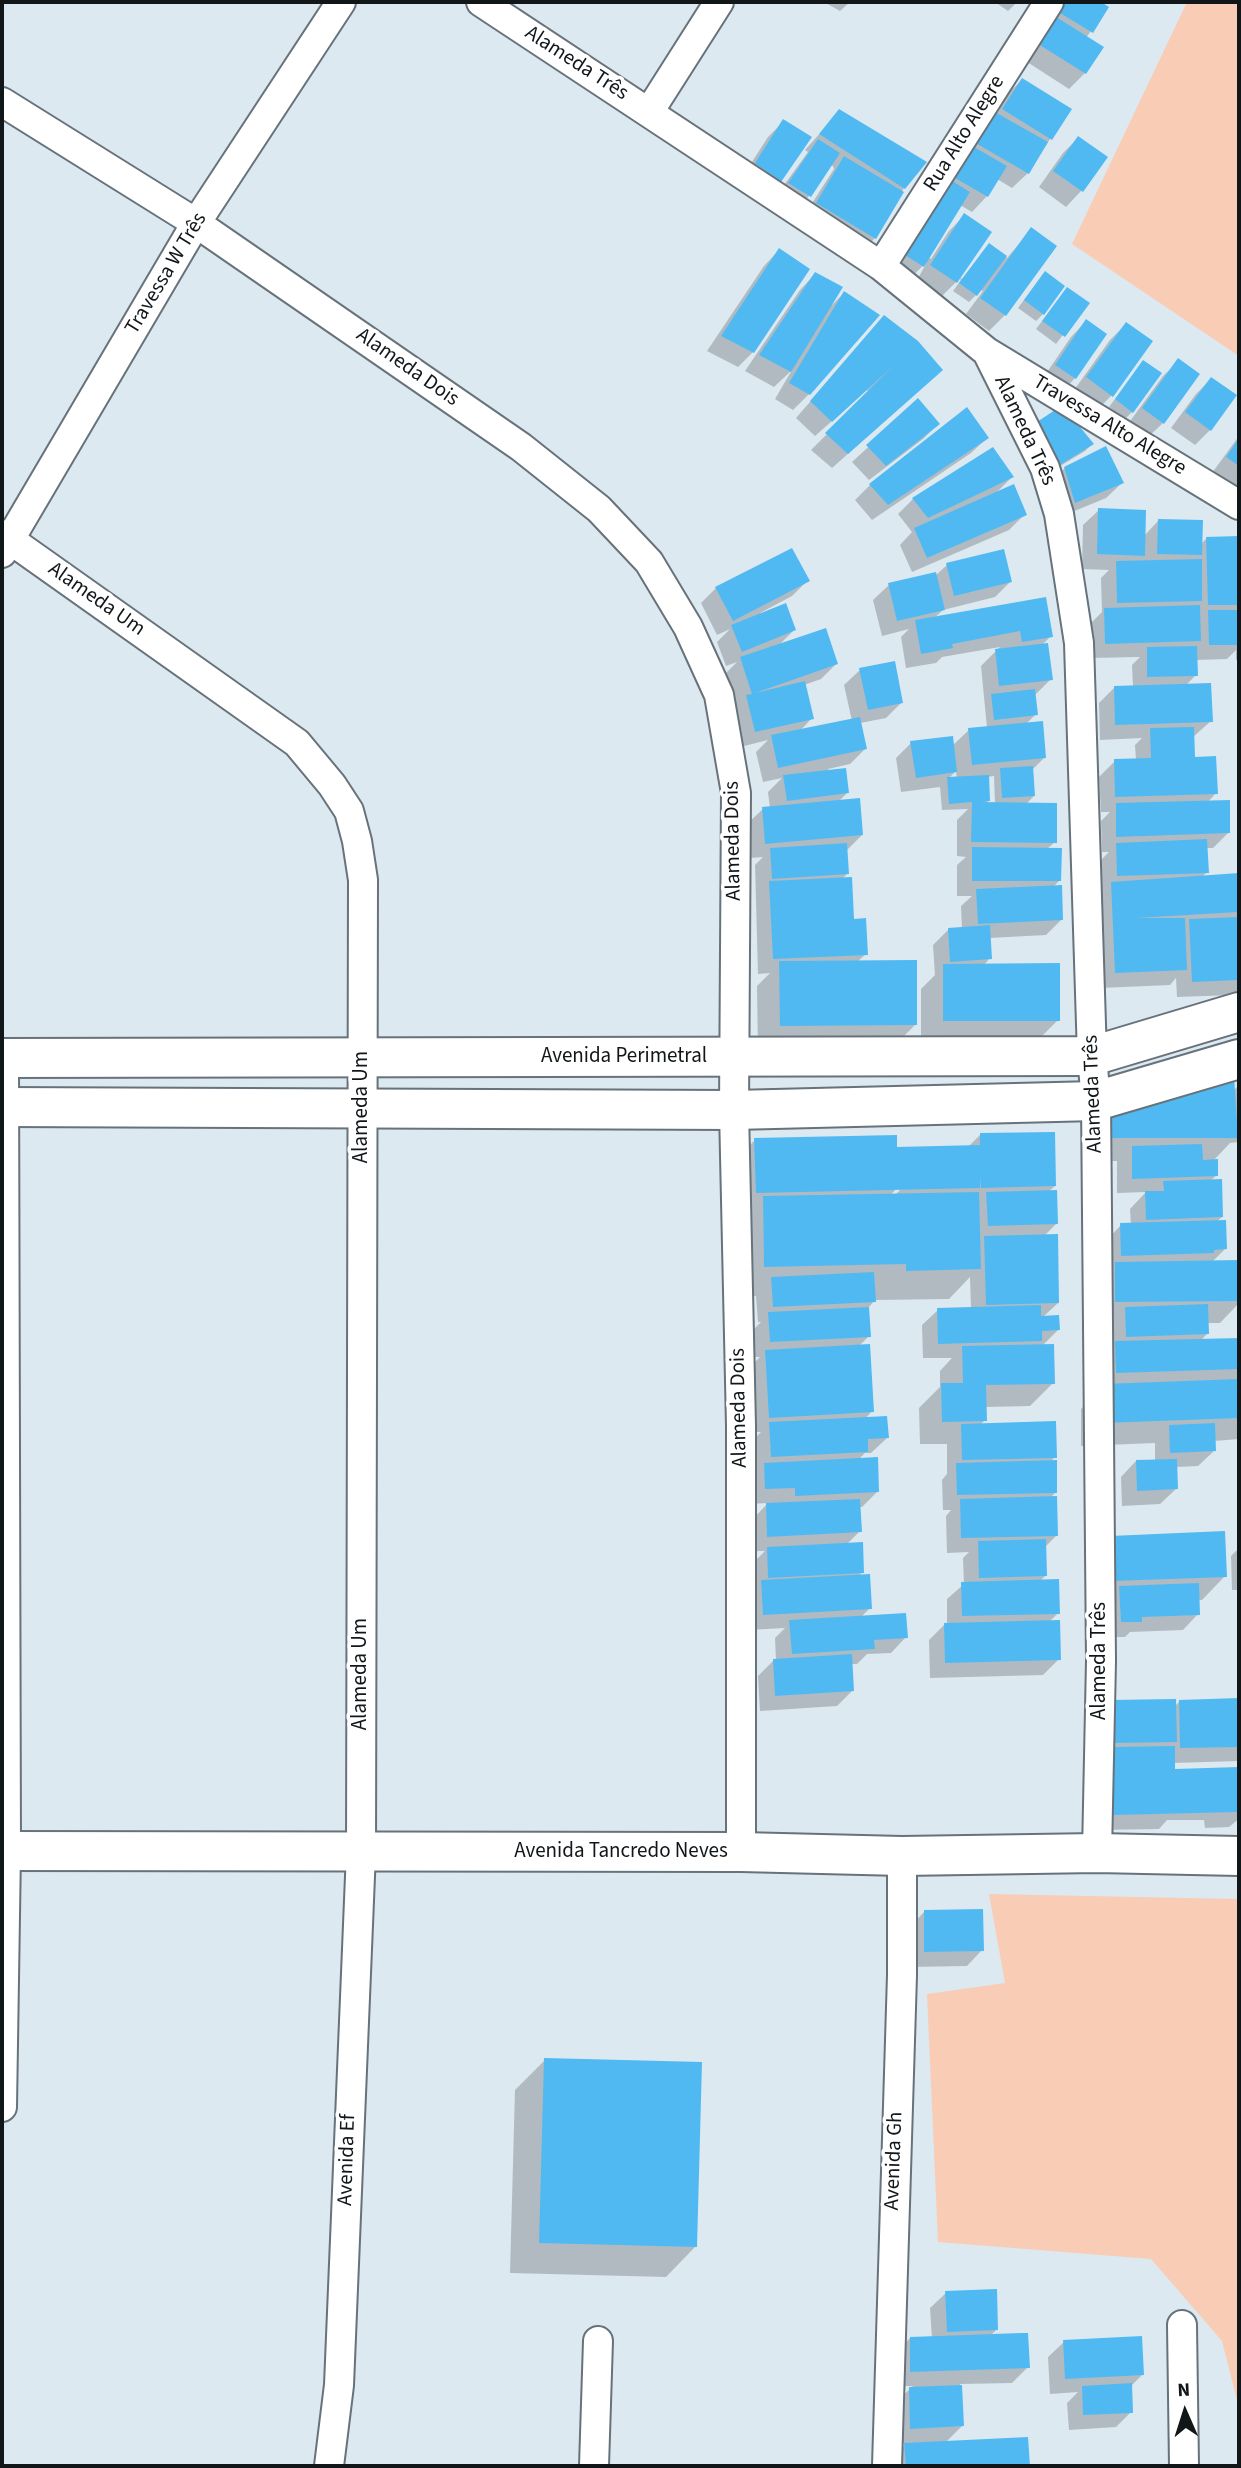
<!DOCTYPE html>
<meta charset="utf-8">
<style>
body{margin:0}
#map{position:relative;width:1241px;height:2468px;overflow:hidden;background:#dce9f1;font-family:"Source Sans 3",sans-serif}
canvas{display:block}
.frame{position:absolute;inset:0;border:4px solid #111619;pointer-events:none}
.north{position:absolute;left:1150px;top:2377px;width:70px;height:70px;-webkit-text-stroke:5px #fff;paint-order:stroke;rotate:357deg;font-size:19px;font-weight:700;line-height:28px;text-align:center;color:#111619}
.north::after{content:'';display:block;margin:auto;width:24px;height:32px;background:#111619;clip-path:polygon(50% 0,100% 100%,50% 72%,0 100%)}
</style>
<div id="map">
<canvas width="1241" height="2468"></canvas>
<div class="frame"></div>
<div class="north">N</div>
</div>
<script>
const context = document.querySelector('canvas').getContext('2d');
context.lineJoin = 'round';
function fill(path, color) { context.fillStyle = color; context.fill(path, 'evenodd'); }
const poly = rows => new Path2D(rows.map(r => 'M' + r).join(''));
function strokePath(path, color, width, dash) { context.strokeStyle = color; context.lineWidth = width; context.lineCap = dash ? 'butt' : 'round'; context.setLineDash(dash || []); context.stroke(path); }
function label(font, color, halo, rows, align = 'center') {
  context.font = font + ' "Source Sans 3",sans-serif'; context.lineWidth = 7; context.setLineDash([]); context.textBaseline = 'middle'; context.strokeStyle = halo; context.fillStyle = color; for (const [text, x, y, turn = 0] of rows) {
    context.save(); context.translate(x, y); context.rotate((+turn || 0) * Math.PI / 180); context.textAlign = isNaN(turn) ? turn : align; if (halo) context.strokeText(text, 0, 0); context.fillText(text, 0, 0); context.restore();
  }
}
const green = poly([
 [1187,2,1239,2,1239,356,1072,244],
 [989,1894,1239,1899,1239,2408,1222,2341,1151,2259,938,2242,927,1994,1005,1983]
]);
const shadow = poly([
 [824,2,850,2,840,11],
 [995,2,1017,2,1008,11],
 [1056,2,1102,2,1101,4,1107,8,1086,38,1101,47,1085,73,1069,89,1021,58],
 [1022,80,1069,110,1028,173,1012,188,997,179,987,196,972,212,960,205,928,257,931,259,949,231,965,215,960,277,962,279,989,245,1007,258,1031,230,1055,246,1005,315,989,331,966,314,983,291,981,290,969,302,953,291,961,280,960,278,940,298,916,282,927,262,907,281,886,268,1006,95],
 [839,112,904,188,875,238,859,254,802,219,834,169,833,166,830,165,809,196,794,212,774,199,808,152,805,150],
 [783,122,780,181,764,196,741,179,768,137],
 [1078,138,1106,157,1081,191,1066,207,1039,187,1063,153],
 [779,250,753,352,738,367,707,351,764,266],
 [815,274,832,305,844,293,809,394,793,410,775,399,792,370,774,387,745,371,800,290],
 [1038,281,1043,314,1036,321,1018,308],
 [1067,289,1087,303,1056,344,1036,329],
 [884,317,925,385,832,468,811,450,869,392,867,390,815,436,796,418],
 [1086,321,1105,334,1075,378,1060,394,1041,381,1071,337],
 [1126,324,1111,396,1096,411,1072,393,1110,340],
 [1179,361,1163,423,1147,438,1128,424,1163,376],
 [1143,362,1132,412,1125,419,1109,407],
 [1211,379,1210,430,1195,445,1171,428,1196,394],
 [918,401,938,424,923,439,869,480,852,462],
 [967,410,987,438,971,453,872,520,855,500,870,485],
 [1028,433,1092,444,1085,451,1052,471],
 [1239,436,1239,487,1236,490,1212,473],
 [1065,468,1122,483,1106,498,1060,517,1049,484],
 [1012,477,995,494,1025,514,1009,530,912,572,900,545,912,532,898,514,913,499],
 [1099,510,1144,536,1158,521,1200,545,1206,539,1239,538,1239,660,1236,660,1236,650,1227,659,1196,660,1196,675,1186,685,1211,721,1193,737,1194,759,1216,793,1207,803,1228,833,1213,848,1206,848,1207,872,1201,878,1239,875,1239,915,1235,919,1239,919,1239,989,1234,995,1177,997,1176,978,1170,985,1100,988,1088,906,1102,893,1101,860,1109,852,1102,852,1101,821,1110,812,1101,812,1099,777,1115,761,1136,760,1135,745,1142,738,1100,740,1099,703,1115,687,1133,687,1132,665,1140,657,1090,658,1089,625,1102,612,1101,578,1109,570,1082,569,1083,525],
 [947,565,1010,582,995,597,943,610,933,619,1045,599,1051,636,1042,645,1051,679,1034,696,1036,714,1026,724,1045,757,1032,770,1034,796,1025,805,1055,842,1047,849,1060,880,1053,887,1061,920,1046,935,989,938,990,958,983,966,1058,1020,1035,1043,921,1044,921,989,935,975,933,945,948,930,962,929,961,906,972,896,957,896,957,865,966,857,957,856,957,820,968,809,942,810,940,787,901,792,896,758,911,743,952,746,969,730,987,728,981,666,1000,647,942,657,936,663,906,668,901,637,909,629,882,636,873,600,889,585,935,576],
 [956,771,957,779,948,779],
 [994,776,995,804,985,804,988,801,987,777],
 [807,581,792,596,760,613,794,630,779,645,836,664,821,679,804,685,812,718,799,732,852,721,844,685,860,670,902,702,886,718,860,723,865,749,850,764,828,769,847,793,838,802,862,835,846,851,847,874,841,880,852,921,866,954,857,962,915,1025,892,1048,758,1049,757,986,770,973,758,974,755,865,763,857,750,858,747,824,763,809,770,808,768,792,782,778,763,782,756,752,768,740,740,747,731,712,736,707,725,674,737,662,726,666,717,642,730,629,717,635,701,603,716,588],
 [1239,1085,1239,1142,1230,1143,1213,1161,1217,1175,1210,1181,1222,1217,1216,1222,1225,1249,1211,1263,1239,1262,1239,1303,1220,1323,1207,1323,1208,1333,1200,1341,1239,1340,1239,1439,1214,1441,1214,1451,1198,1466,1175,1467,1176,1489,1160,1504,1122,1506,1121,1477,1136,1461,1155,1461,1155,1443,1081,1446,1081,1409,1094,1395,1106,1241,1121,1225,1131,1225,1130,1209,1146,1192,1117,1193,1117,1161,1087,1161,1086,1139,1233,1091],
 [980,1135,1055,1186,1048,1192,1056,1224,1044,1236,1058,1303,1043,1317,1058,1330,1042,1346,1053,1383,1030,1406,985,1407,985,1420,980,1425,1055,1457,1050,1462,1056,1492,1050,1498,1057,1535,1045,1547,1045,1576,1039,1582,1058,1613,1049,1622,1059,1659,1043,1675,930,1678,929,1640,944,1625,947,1625,947,1599,964,1584,963,1558,969,1552,947,1553,946,1516,951,1510,943,1510,942,1480,947,1474,947,1444,920,1444,919,1408,940,1387,940,1371,952,1358,923,1358,922,1325,938,1310,971,1309,970,1277,949,1299,875,1300,868,1308,869,1336,859,1346,872,1411,865,1419,887,1438,871,1453,865,1453,858,1460,878,1491,862,1507,859,1507,860,1531,847,1544,862,1572,858,1577,870,1608,861,1617,906,1637,891,1653,867,1654,857,1664,851,1664,852,1691,837,1706,760,1711,758,1676,773,1661,776,1660,775,1638,785,1628,748,1630,752,1564,765,1551,752,1551,751,1521,768,1503,750,1504,749,1480,756,1474,754,1439,761,1432,754,1432,750,1367,760,1357,755,1357,754,1329,761,1322,758,1322,756,1296,735,1296,732,1163,755,1140,896,1151,968,1147],
 [897,1188,902,1188,889,1201,887,1199],
 [1239,1548,1239,1590,1232,1590,1231,1556],
 [1088,1561,1225,1576,1202,1600,1198,1600,1198,1614,1183,1630,1130,1632,1125,1637,1106,1637],
 [1239,1700,1239,1761,1173,1763,1174,1773,1176,1770,1239,1769,1239,1819,1229,1827,1205,1828,1204,1820,1167,1820,1159,1829,1098,1830,1097,1718,1174,1707,1180,1701],
 [924,1912,982,1950,967,1966,909,1967,909,1928],
 [545,2060,696,2246,666,2277,510,2273,515,2090],
 [946,2293,996,2330,990,2336,1028,2367,1012,2383,960,2384,962,2426,945,2443,1027,2439,1028,2466,884,2466,907,2443,895,2443,894,2404,913,2386,896,2386,895,2354,910,2338,932,2338,930,2308],
 [1064,2342,1142,2375,1130,2387,1131,2412,1116,2427,1069,2430,1067,2403,1078,2392,1050,2394,1048,2357]
]);
const building = poly([
 [1061,2,1101,2,1109,7,1093,33,1055,10],
 [1053,15,1104,47,1086,74,1035,42],
 [1022,78,1072,109,1052,140,1002,109],
 [986,107,1048,142,1029,174,967,138],
 [839,109,927,162,905,189,819,134],
 [783,119,812,137,781,182,755,163],
 [1078,136,1108,157,1083,192,1053,171],
 [818,139,840,153,811,197,788,183],
 [967,143,1007,166,988,197,948,174],
 [844,156,904,192,876,239,816,203],
 [946,177,970,192,924,267,900,252],
 [964,213,992,232,957,283,930,265],
 [1031,227,1057,246,1006,316,980,298],
 [989,243,1007,256,977,296,959,283],
 [779,248,810,269,754,353,721,336],
 [1045,271,1065,286,1044,315,1024,300],
 [815,272,843,287,791,372,759,355],
 [1067,287,1090,303,1065,337,1042,321],
 [844,291,880,315,810,395,789,383],
 [884,315,918,341,943,370,848,454,825,433,894,365,832,422,810,401],
 [1086,319,1107,334,1076,379,1055,365],
 [1126,322,1153,341,1113,397,1086,377],
 [1178,358,1200,374,1164,424,1142,408],
 [1143,360,1162,373,1133,413,1115,399],
 [1211,377,1237,395,1211,431,1185,412],
 [918,398,940,424,886,466,866,445],
 [967,407,989,438,888,505,869,484],
 [1055,410,1080,427,1094,444,1060,465,1034,424],
 [1239,438,1239,466,1226,457],
 [1106,446,1124,483,1075,503,1064,467],
 [993,447,1014,477,928,518,912,498],
 [1014,484,1027,515,927,558,914,528],
 [1098,508,1146,510,1145,556,1097,554],
 [1158,519,1203,520,1202,555,1157,554],
 [1239,536,1239,605,1208,605,1206,537],
 [792,548,810,581,733,621,715,587],
 [1004,549,1012,582,954,596,946,563],
 [1202,559,1202,601,1117,603,1116,561],
 [936,572,945,610,897,621,888,583],
 [1046,597,1053,637,1022,642,1020,631,952,644,953,648,921,654,915,620],
 [786,603,796,630,742,652,731,625],
 [1200,605,1201,641,1105,644,1104,608],
 [1208,610,1239,610,1239,645,1209,645],
 [826,628,838,664,755,693,805,681,814,719,755,732,746,695,752,694,740,657],
 [1048,643,1053,680,999,686,995,649],
 [1197,646,1198,676,1147,677,1147,647],
 [895,661,903,703,868,710,859,668],
 [1211,683,1213,722,1115,725,1114,686],
 [1035,689,1038,715,994,720,991,694],
 [860,717,867,749,778,768,771,735],
 [1043,721,1046,758,972,765,968,728],
 [1194,727,1195,757,1216,756,1218,794,1115,797,1114,759,1151,758,1150,728],
 [953,736,957,772,916,778,910,741],
 [1033,766,1035,796,1002,798,1000,768],
 [846,768,849,793,787,801,783,775],
 [989,775,990,801,981,802,1057,803,1057,843,971,842,972,802,949,804,947,777],
 [860,798,863,835,765,844,762,807],
 [1230,800,1230,833,1116,837,1116,803],
 [1207,839,1209,873,1117,876,1116,843],
 [847,843,849,874,772,879,770,848],
 [972,847,1062,848,1061,881,972,881],
 [1239,873,1239,912,1136,918,1185,918,1187,970,1115,973,1111,882],
 [852,877,854,919,866,918,868,955,773,959,769,881],
 [1062,885,1063,920,978,924,976,889],
 [1239,917,1239,980,1192,982,1189,919],
 [990,925,992,959,950,962,948,928],
 [917,960,917,1025,780,1026,779,961],
 [1060,963,1060,1021,943,1021,943,964],
 [1234,1076,1238,1138,1109,1138,1108,1114],
 [1055,1132,1056,1186,981,1188,980,1177,980,1188,756,1193,754,1138,897,1135,897,1147,980,1145,980,1133],
 [1202,1144,1203,1160,1218,1159,1218,1176,1132,1179,1132,1146],
 [1222,1179,1223,1217,1146,1220,1145,1191,1164,1191,1163,1181],
 [1057,1190,1058,1224,988,1226,986,1192],
 [979,1192,981,1269,906,1271,906,1264,764,1267,763,1196],
 [1226,1220,1227,1249,1214,1250,1214,1253,1121,1256,1120,1223],
 [1058,1234,1059,1303,986,1305,984,1236],
 [1239,1260,1239,1301,1115,1302,1115,1262],
 [874,1272,876,1302,773,1307,771,1277],
 [1208,1304,1209,1334,1126,1337,1125,1307],
 [1041,1305,1041,1316,1059,1315,1060,1330,1042,1331,1042,1341,938,1344,937,1308],
 [869,1307,871,1337,770,1342,768,1312],
 [1239,1338,1239,1369,1116,1373,1115,1341],
 [870,1344,874,1412,769,1418,765,1350],
 [1054,1344,1055,1384,986,1385,987,1421,942,1422,941,1383,963,1383,962,1346],
 [1239,1379,1239,1418,1104,1423,1103,1384],
 [887,1416,889,1438,868,1439,868,1452,771,1457,769,1422],
 [1056,1421,1057,1458,962,1460,961,1424],
 [1215,1423,1216,1451,1170,1453,1169,1425],
 [878,1457,879,1492,795,1496,795,1488,765,1489,764,1463],
 [1177,1459,1178,1489,1137,1491,1136,1460],
 [1057,1460,1057,1493,957,1495,956,1463],
 [1057,1496,1058,1536,961,1538,960,1499],
 [860,1499,862,1532,767,1537,766,1503],
 [1225,1531,1227,1577,1112,1581,1110,1536],
 [1046,1539,1047,1576,979,1578,978,1541],
 [863,1542,864,1573,768,1578,767,1547],
 [870,1574,872,1609,763,1615,761,1580],
 [1059,1579,1060,1614,962,1616,961,1582],
 [1199,1583,1200,1615,1142,1617,1142,1622,1121,1622,1119,1586],
 [906,1613,908,1638,874,1640,875,1649,792,1654,789,1620],
 [1060,1620,1061,1660,945,1663,944,1623],
 [852,1654,854,1691,775,1696,773,1659],
 [1239,1698,1239,1747,1180,1748,1179,1700],
 [1176,1699,1177,1742,1113,1743,1111,1700],
 [1175,1746,1175,1769,1239,1767,1239,1812,1113,1815,1112,1747],
 [983,1909,984,1951,924,1952,924,1910],
 [544,2058,702,2062,697,2247,539,2243],
 [997,2289,998,2330,947,2332,945,2291],
 [1021,2333,1028,2333,1030,2368,910,2372,910,2337],
 [1142,2336,1144,2375,1065,2379,1063,2340],
 [1132,2383,1133,2413,1083,2415,1082,2386],
 [962,2385,964,2426,910,2429,909,2387],
 [1028,2437,1030,2466,906,2466,904,2443]
]);
const street = poly([
 [481,2,881,266,987,352,1239,505],
 [2,102,196,223,521,447,599,509,649,562,688,627,719,695,736,793,734,1110,741,1426,741,1852],
 [649,112,719,2],
 [881,266,1049,2],
 [987,352,1045,468,1059,514,1079,643,1092,1056,1096,1101,1101,1661,1097,1853],
 [2,534,297,743,332,785,349,811,357,841,363,880,361,1852,339,2385,329,2466],
 [2,553,196,223,341,2],
 [2,2107,6,1851,4,1058],
 [1182,2325,1184,2466],
 [594,2466,598,2341],
 [887,2466,902,1975,902,1856]
]);
const secondary = poly([
 [2,1058,1092,1056,1239,1012],
 [2,1107,734,1110,1096,1101,1239,1059],
 [2,1851,741,1852,902,1856,1097,1853,1239,1856]
]);
const streetNames = [
 ["Alameda Três",576,64,33],
 ["Rua Alto Alegre",965,134,-58],
 ["Travessa W Três",167,274,-59],
 ["Alameda Dois",407,368,35],
 ["Travessa Alto Alegre",1109,426,31],
 ["Alameda Três",1024,431,65],
 ["Alameda Um",96,600,35],
 ["Alameda Dois",734,841,-91],
 ["Avenida Perimetral",624,1057],
 ["Alameda Três",1094,1094,-92],
 ["Alameda Um",362,1107,-90],
 ["Alameda Dois",740,1408,-91],
 ["Alameda Três",1100,1661,-90],
 ["Alameda Um",361,1674,-90],
 ["Avenida Tancredo Neves",621,1852],
 ["Avenida Ef",348,2160,-88],
 ["Avenida Gh",895,2161,-88]
];
fill(green, '#f9ccb5');
fill(shadow, '#0003');
fill(building, '#50b9f2');
strokePath(street, '#67727a', 32);
strokePath(secondary, '#67727a', 42);
strokePath(street, '#fff', 28);
strokePath(secondary, '#fff', 38);
label('21px', '#111619', '#fff', streetNames);
</script>
